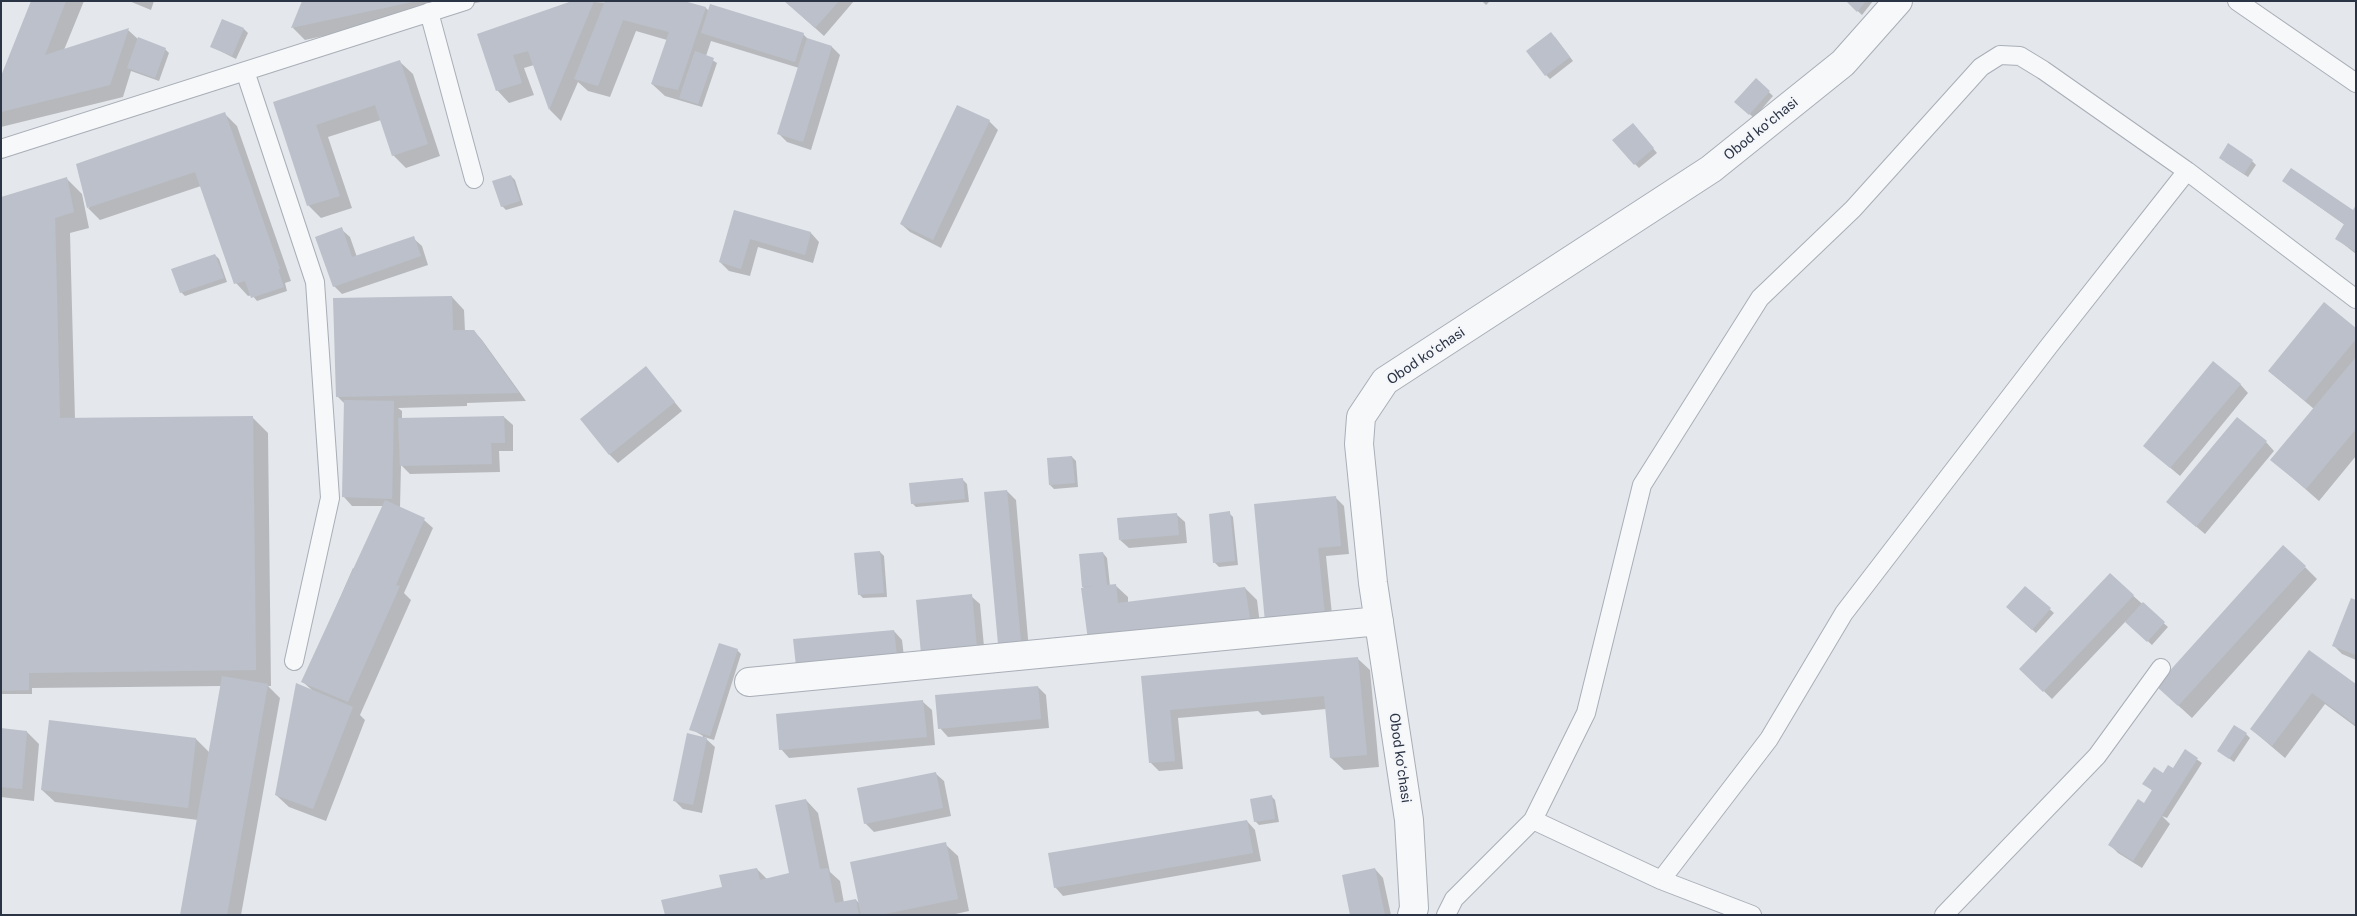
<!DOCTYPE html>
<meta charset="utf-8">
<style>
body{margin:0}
#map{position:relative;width:2357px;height:916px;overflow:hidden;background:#e4e7ec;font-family:"Public Sans",sans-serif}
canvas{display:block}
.frame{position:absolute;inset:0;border:2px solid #2b3445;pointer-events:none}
</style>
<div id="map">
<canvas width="2357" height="916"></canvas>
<div class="frame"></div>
</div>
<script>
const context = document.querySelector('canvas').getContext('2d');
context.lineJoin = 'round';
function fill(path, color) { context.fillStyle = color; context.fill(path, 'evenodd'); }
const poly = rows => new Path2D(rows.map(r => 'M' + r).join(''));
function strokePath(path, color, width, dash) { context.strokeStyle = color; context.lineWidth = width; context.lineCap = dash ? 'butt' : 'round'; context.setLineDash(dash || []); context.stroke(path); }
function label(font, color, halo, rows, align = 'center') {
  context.font = font + ' "Public Sans",sans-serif'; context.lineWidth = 4; context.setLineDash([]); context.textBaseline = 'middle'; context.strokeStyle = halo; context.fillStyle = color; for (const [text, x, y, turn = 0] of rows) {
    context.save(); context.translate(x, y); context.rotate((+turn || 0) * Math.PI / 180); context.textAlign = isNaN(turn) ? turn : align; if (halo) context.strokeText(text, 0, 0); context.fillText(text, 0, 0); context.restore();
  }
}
const shadow = poly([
 [32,1,84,1,64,50,128,30,139,40,165,49,169,53,159,81,131,71,123,97,1,127,1,79],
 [129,1,154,1,151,10],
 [304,1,485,1,305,40,293,28],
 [576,1,706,8,709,11,803,34,809,40,832,47,840,55,811,150,787,142,779,134,799,68,711,41,706,56,717,63,702,107,665,96,652,84,667,40,636,31,610,97,588,91,578,82,561,121,550,110,534,65,524,68,534,95,509,103,497,90,478,35],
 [785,1,854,1,824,36],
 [1482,1,1490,1,1486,5],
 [1847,1,1873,1,1862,15],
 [244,29,248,33,236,59,212,47],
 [1555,37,1573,61,1550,79,1546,75],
 [400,62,413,74,440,156,406,168,393,155,381,120,328,137,352,208,321,218,309,206,274,103],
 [1756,80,1773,96,1754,118,1736,102],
 [225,114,237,126,291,281,285,283,287,291,257,301,252,295,248,296,236,283,201,186,100,220,88,208],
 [989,121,998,130,941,248,910,232,901,224],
 [1636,128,1657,153,1639,168,1635,164],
 [2252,161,2256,165,2248,177,2225,162],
 [511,176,515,180,523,205,506,210,502,206],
 [66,178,82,194,89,228,70,233,75,419,252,417,268,433,271,686,268,686,280,698,241,915,181,915,198,820,55,802,42,790,196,739,210,753,222,686,32,688,32,694,1,694,1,198],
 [2283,181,2353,212,2356,208,2356,254,2337,239,2345,225],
 [735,211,811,233,819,242,813,263,758,247,750,276,729,271,720,262],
 [341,229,350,237,357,257,413,238,422,246,428,265,342,294,334,286],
 [215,255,219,259,227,282,185,296,181,292],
 [452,297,464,310,465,331,474,331,482,340,526,401,467,403,467,406,398,408,402,411,402,419,504,417,513,425,513,451,499,451,500,472,410,474,401,465,400,508,424,520,433,528,404,593,411,600,360,715,365,720,326,821,289,807,276,795,313,691,303,682,353,568,361,571,383,506,352,506,344,497,346,405,337,396],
 [2356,329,2356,456,2319,501,2272,460,2314,409,2269,371],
 [646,368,682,411,618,463,609,454],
 [2240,384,2248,393,2180,476,2154,454],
 [2266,442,2274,451,2205,534,2167,502],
 [1072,457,1076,461,1078,487,1054,489,1050,485],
 [963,480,967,484,969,502,916,507,912,503],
 [1007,491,1016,500,1029,650,1007,652,999,643],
 [1336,498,1344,506,1349,554,1326,556,1333,624,1274,630],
 [1229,513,1233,517,1238,565,1219,567,1215,563,1210,515],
 [1176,514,1185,522,1187,543,1129,548,1120,540],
 [880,552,884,556,887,597,863,598,859,594],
 [1103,553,1107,558,1110,586,1115,585,1128,597,1128,603,1245,588,1257,600,1261,632,1102,652,1083,586],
 [2305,567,2317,579,2192,718,2170,698],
 [2110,575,2168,627,2152,645,2126,621,2052,699,2021,669],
 [2025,587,2054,613,2036,633,2011,611],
 [971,596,980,604,985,657,917,601],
 [2356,601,2356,660,2342,654,2334,646],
 [894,631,902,640,905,665,805,674],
 [737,650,741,654,714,740,704,737,715,747,702,813,683,809,674,800,703,736,691,729],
 [2309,651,2356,686,2356,727,2325,704,2285,758,2251,729],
 [1357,658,1370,670,1379,767,1344,770,1331,758,1326,709,1262,715,1258,711,1178,718,1183,769,1159,771,1150,762,1142,677],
 [1038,687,1046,695,1049,728,948,737,940,728],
 [923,702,932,710,935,745,789,758,781,749],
 [1,729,27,732,39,744,34,801,1,797],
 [2246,734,2250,738,2234,762,2219,751],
 [2185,751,2202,763,2167,818,2162,816,2170,824,2142,868,2118,853,2110,845,2144,805,2153,791,2144,784,2174,770],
 [935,773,944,781,951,816,874,832,866,824,858,789],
 [1271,796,1275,800,1279,822,1259,825,1255,821],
 [806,800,818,813,830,872,840,881,844,903,856,900,860,904,945,844,958,856,969,911,951,915,666,915,723,888,757,869,767,879,791,874],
 [1247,821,1255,830,1261,861,1063,896,1055,887],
 [1375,869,1383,878,1391,915,1352,915]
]);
const building = poly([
 [31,1,66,1,45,55,129,28,110,85,1,112,1,76],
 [302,1,412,1,412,2,291,28],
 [572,1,594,1,549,110,528,51,513,55,522,83,496,91,477,34],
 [605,1,684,1,706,7,678,90,651,84,669,32,623,20,598,86,574,79],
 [784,1,839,1,815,28],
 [1846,1,1866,1,1857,12],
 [710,4,804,33,795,62,701,33],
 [222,19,244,28,232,56,210,47],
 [1551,32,1570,57,1545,76,1526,51],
 [138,37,166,48,155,78,127,68],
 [807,38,832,46,803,142,777,134],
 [695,51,714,58,698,104,679,98],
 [400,60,428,144,392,156,375,105,316,125,340,196,307,206,273,102],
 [1756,78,1770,91,1749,115,1734,102],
 [957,105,990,120,933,240,900,224],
 [225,112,280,269,278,269,284,287,251,298,245,281,234,284,195,172,87,208,76,164],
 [1633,123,1654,148,1634,165,1612,140],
 [2228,143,2253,160,2244,174,2219,158],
 [2291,168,2353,210,2356,205,2356,252,2335,239,2344,224,2282,181],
 [511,175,520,201,501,207,492,181],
 [67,177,74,212,55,218,60,418,253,416,256,670,29,673,29,690,1,691,1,197],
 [734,210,811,232,805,255,750,239,741,269,719,262],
 [342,227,352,257,414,236,421,256,333,287,315,237],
 [215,254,224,278,180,293,171,269],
 [452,296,453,330,474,330,519,393,336,397,333,298],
 [2324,302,2356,328,2356,339,2305,401,2268,371],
 [2356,357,2356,429,2306,489,2270,460],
 [2213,361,2241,384,2170,468,2143,446],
 [646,366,675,402,609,455,580,419],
 [344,400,394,401,392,499,342,497],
 [504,416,505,443,491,443,492,464,400,466,398,418],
 [2237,417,2267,441,2196,527,2166,502],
 [1072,456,1075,483,1049,485,1047,458],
 [963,478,965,499,911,504,909,483],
 [1007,490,1021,642,998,644,984,492],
 [1336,496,1341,546,1318,548,1325,616,1265,622,1254,504],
 [385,500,425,518,396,585,400,586,348,702,301,682],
 [1230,511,1235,561,1213,563,1209,514],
 [1177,513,1179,535,1119,540,1117,518],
 [2283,545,2306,566,2178,706,2156,686],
 [880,551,884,593,858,595,854,553],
 [1103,552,1107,585,1116,584,1118,603,1245,587,1250,619,1088,640,1081,588,1093,586,1082,587,1079,554],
 [2110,573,2134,595,2043,692,2019,669],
 [2025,586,2051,608,2032,630,2006,607],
 [972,594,977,649,921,654,916,600],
 [2351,598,2356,600,2356,655,2332,646],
 [2143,602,2165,622,2147,642,2125,622],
 [894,630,897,657,796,666,793,639],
 [719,643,738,649,710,736,689,730],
 [2309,650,2356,684,2356,725,2312,693,2272,746,2250,729],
 [1358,657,1367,755,1330,758,1324,696,1170,710,1175,761,1149,763,1141,676],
 [222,676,268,684,227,915,180,915],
 [296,683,353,707,313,809,275,795],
 [1038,686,1041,719,938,729,935,695],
 [923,700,927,737,779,750,776,714],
 [49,720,196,738,188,808,41,790],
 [2234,725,2247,733,2229,759,2217,751],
 [1,728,27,731,22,789,1,787],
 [687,733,707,738,693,805,673,801],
 [2185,749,2198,758,2133,861,2108,845,2138,799,2144,803,2152,790,2142,784,2154,767,2163,773,2168,765,2173,768],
 [936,772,943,808,864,824,857,788],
 [1272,795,1275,819,1254,822,1250,799],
 [806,799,820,869,828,868,835,903,856,899,859,915,665,915,661,900,722,887,719,875,757,868,760,880,789,873,775,805],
 [1247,820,1253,853,1054,888,1048,853],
 [946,842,958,899,880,915,861,915,850,862],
 [1375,868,1385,915,1350,915,1342,875]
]);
const service = poly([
 [2237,1,2356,83],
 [429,12,474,179],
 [245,71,315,282,330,498,294,661],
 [1,149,465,1],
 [1533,820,1661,880,1752,915],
 [1661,880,1769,739,1844,613,2049,346,2187,171],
 [1446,915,1454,899,1533,820,1586,713,1642,485,1760,298,1853,209,1981,67,2000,55,2020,56,2043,70,2187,171,2356,299],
 [1944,915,2097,756,2161,668]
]);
const minor = poly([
 [749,682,1379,621],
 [1412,915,1414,908,1409,820,1373,583,1359,444,1361,417,1385,381,1711,169,1843,63,1898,1]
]);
const streetNames = [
 ["Obod koʻchasi",1761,129,-39],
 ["Obod koʻchasi",1426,356,-34],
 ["Obod koʻchasi",1400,758,82]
];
fill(shadow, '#0003');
fill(building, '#bbc0ca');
strokePath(service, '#a9aeb7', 20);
strokePath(minor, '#a9aeb7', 30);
strokePath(service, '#f7f8fa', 18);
strokePath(minor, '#f7f8fa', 28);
label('14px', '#2b3445', '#f4f6f9', streetNames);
</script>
